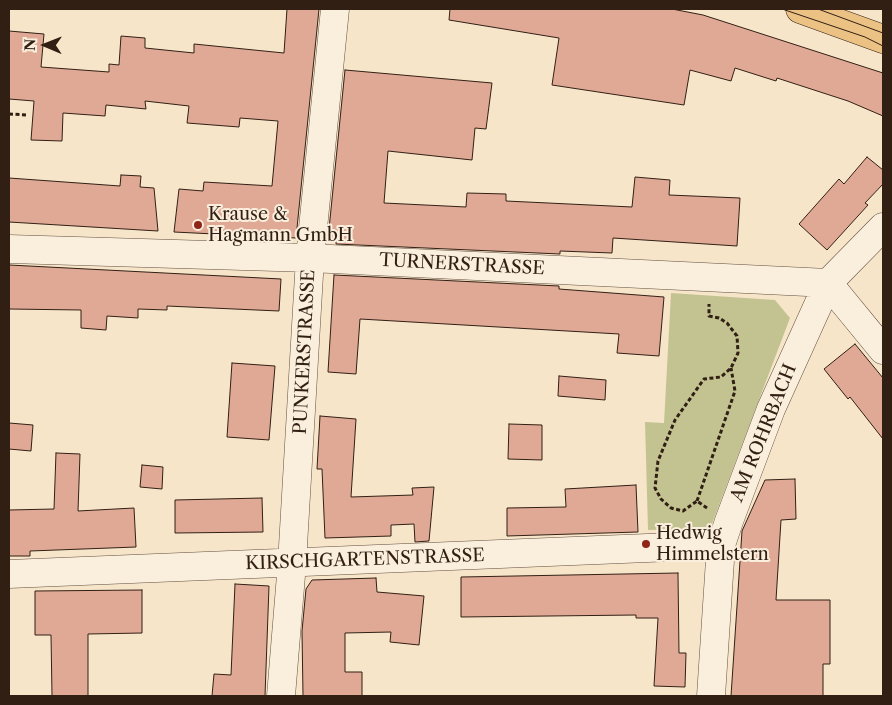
<!DOCTYPE html>
<style>
body{margin:0}
#map{position:relative;width:892px;height:705px;overflow:hidden;background:#f7e5c9;font-family:"Libre Caslon Text",serif}
canvas{display:block}
.frame{position:absolute;inset:0;border:10px solid #311f14;pointer-events:none}
.north{position:absolute;left:20px;top:20px;width:50px;height:50px;-webkit-text-stroke:4px #faeedc;paint-order:stroke;rotate:271deg;font-size:14px;font-weight:700;line-height:20px;text-align:center;color:#311f14}
.north::after{content:'';display:block;margin:auto;width:18px;height:22px;background:#311f14;clip-path:polygon(50% 0,100% 100%,50% 72%,0 100%)}
</style>
<div id="map">
<canvas width="892" height="705"></canvas>
<div class="frame"></div>
<div class="north">N</div>
</div>
<script>
const context = document.querySelector('canvas').getContext('2d');
context.lineJoin = 'round';
function fill(path, color) { context.fillStyle = color; context.fill(path, 'evenodd'); }
const poly = rows => new Path2D(rows.map(r => 'M' + r).join(''));
function strokePath(path, color, width, dash) { context.strokeStyle = color; context.lineWidth = width; context.lineCap = dash ? 'butt' : 'round'; context.setLineDash(dash || []); context.stroke(path); }
function label(font, color, halo, rows, align = 'center') {
  context.font = font + ' "Libre Caslon Text",serif'; context.lineWidth = 4; context.setLineDash([]); context.textBaseline = 'middle'; context.strokeStyle = halo; context.fillStyle = color; for (const [text, x, y, turn = 0] of rows) {
    context.save(); context.translate(x, y); context.rotate((+turn || 0) * Math.PI / 180); context.textAlign = isNaN(turn) ? turn : align; if (halo) context.strokeText(text, 0, 0); context.fillText(text, 0, 0); context.restore();
  }
}
const green = poly([
 [671,293,775,300,790,318,710,529,648,530,645,422,664,423]
]);
const building = poly([
 [287,9,319,9,296,238,174,232,179,189,203,191,204,182,272,186,278,121,240,118,239,127,187,123,189,106,145,101,146,109,106,105,105,116,63,113,62,141,31,140,34,101,9,99,9,31,44,34,41,67,109,72,109,64,119,65,121,36,145,38,145,48,194,53,194,44,284,53,287,9],
 [450,9,672,9,703,15,883,73,883,116,848,101,777,78,776,81,735,68,731,81,690,70,684,105,552,85,559,38,449,20,450,9],
 [345,70,492,83,486,129,475,128,472,160,388,151,384,203,466,207,467,193,506,194,506,201,632,207,635,177,670,180,669,195,740,198,737,246,613,238,612,253,560,251,560,254,336,244,336,239,328,239,345,70],
 [867,157,883,170,883,184,865,203,868,205,827,250,799,224,839,179,844,184,867,157],
 [121,175,141,176,140,187,154,188,158,231,9,222,9,178,120,186,121,175],
 [9,265,281,279,279,311,167,306,167,310,138,309,138,318,107,316,106,330,81,328,81,310,9,309,9,265],
 [334,275,559,286,559,289,664,297,659,356,617,353,619,334,360,319,356,374,328,372,334,275],
 [855,344,883,378,883,439,850,397,848,399,824,369,855,344],
 [232,363,275,366,269,440,227,437,232,363],
 [559,376,606,380,605,400,558,396,559,376],
 [320,416,356,419,351,497,413,495,412,488,434,487,429,541,415,542,414,524,391,525,391,536,325,538,322,469,317,469,320,416],
 [9,423,33,425,31,451,9,449,9,423],
 [509,424,542,425,542,460,508,459,509,424],
 [56,453,80,454,78,511,134,508,136,547,30,551,30,556,9,556,9,510,54,509,56,453],
 [142,465,163,467,162,489,140,487,142,465],
 [795,479,796,519,781,520,776,600,830,600,830,664,823,664,823,696,731,696,742,531,765,480,795,479],
 [636,485,638,532,507,536,507,508,566,507,565,489,636,485],
 [262,498,263,532,175,533,175,500,262,498],
 [678,573,679,653,686,653,685,687,654,686,658,618,636,618,636,615,461,617,461,577,678,573],
 [376,578,377,592,424,596,419,645,390,642,391,632,345,633,345,672,362,672,362,696,303,696,302,631,306,589,312,580,376,578],
 [235,584,269,586,265,696,212,696,214,674,231,675,235,584],
 [142,590,142,633,88,634,88,696,52,696,51,635,35,635,35,591,142,590]
]);
const path = poly([
 [9,114,27,115],
 [697,501,735,391,731,368],
 [707,508,697,501,683,511,671,508,661,499,655,488,658,461,675,420,704,379,721,377,731,368,738,353,737,336,727,323,719,318,709,316,709,304]
]);
const minor = poly([
 [9,249,310,258,828,283,883,350],
 [9,574,721,545],
 [281,696,292,563,310,258,335,9],
 [711,696,721,545,729,521,771,409,828,283,883,227]
]);
const major = poly([
 [800,9,883,39]
]);
const tram = poly([
 [782,9,865,37,883,46],
 [818,9,883,33]
]);
const markers = [
 [198,225,5,"#8f2418"],
 [646,544,5,"#8f2418"]
];
const poiNames = [
 ["Krause &",208,215],
 ["Hagmann GmbH",208,236],
 ["Hedwig",656,534],
 ["Himmelstern",656,555]
];
const streetNames = [
 ["TURNERSTRASSE",462,265,3],
 ["PUNKERSTRASSE",305,352,-87],
 ["AM ROHRBACH",764,433,-68],
 ["KIRSCHGARTENSTRASSE",365,560,-2]
];
fill(green, '#c3c392');
fill(building, '#e0a995');
strokePath(building, '#311f14', 1);
strokePath(minor, '#625041', 29);
strokePath(major, '#311f14', 29);
strokePath(path, '#311f14', 3, [4, 2.5]);
strokePath(minor, '#faeedc', 28);
strokePath(major, '#ecc284', 28);
strokePath(tram, '#311f14', 1);
for (const [x, y, r, color] of markers) { const dot = new Path2D(); dot.arc(x, y, r, 0, 2 * Math.PI); context.fillStyle = color; context.fill(dot); strokePath(dot, '#faeedc', 2); }
label('18px', '#311f14', '#faeedc', poiNames, 'left');
label('18px', '#311f14', '#faeedc', streetNames);
</script>
